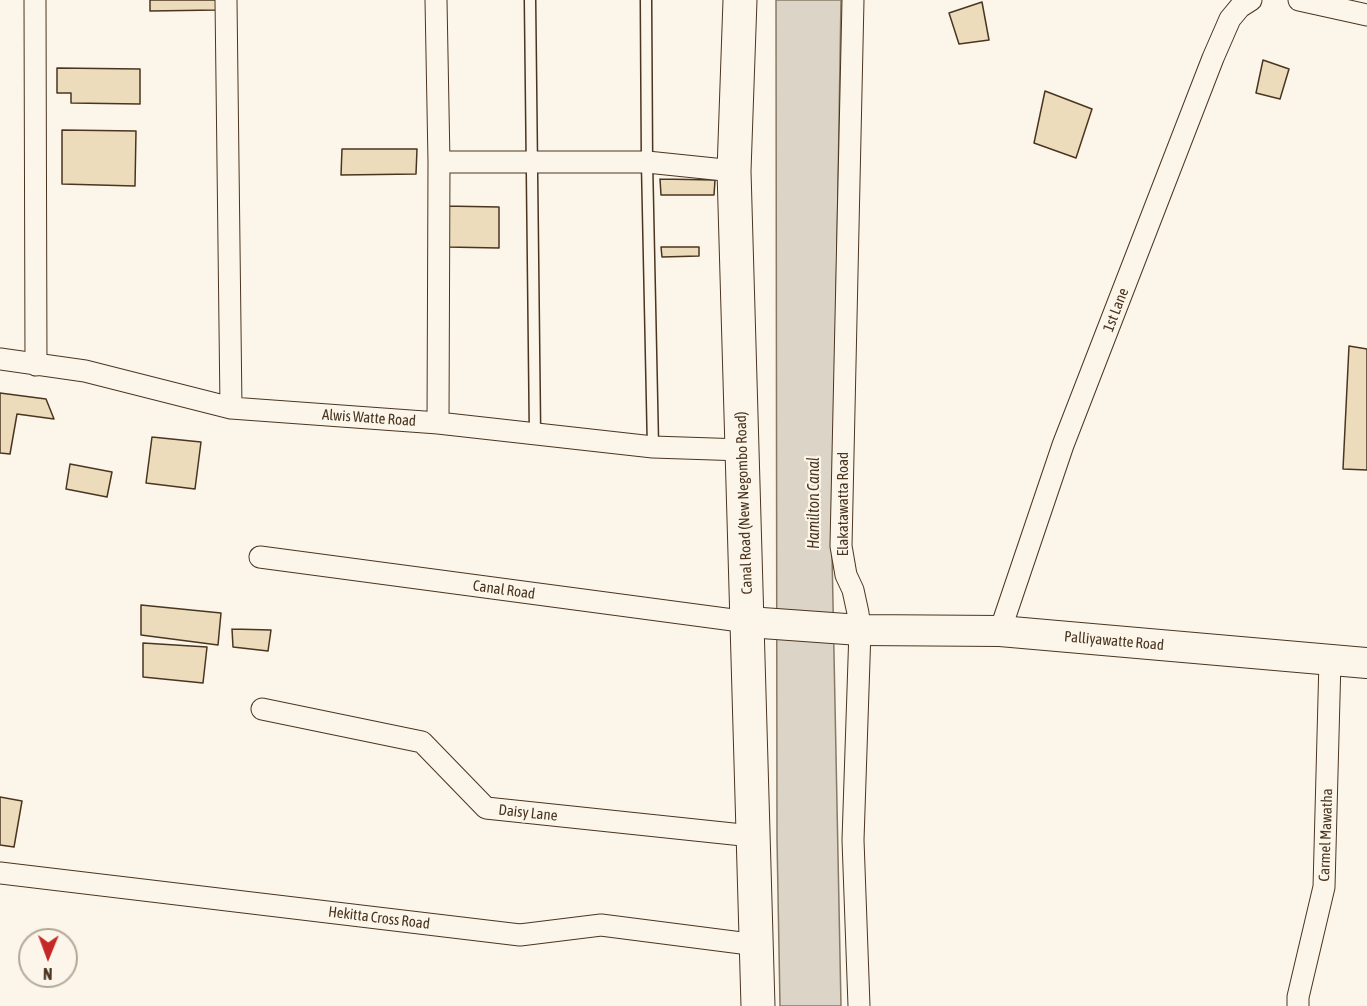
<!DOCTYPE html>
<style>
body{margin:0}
#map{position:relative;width:1367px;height:1006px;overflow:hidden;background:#fbf6e9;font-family:"Asap Condensed",sans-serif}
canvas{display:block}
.north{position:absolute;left:18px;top:928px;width:60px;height:60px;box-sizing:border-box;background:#fbf6e9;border:2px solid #b4a999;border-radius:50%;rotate:181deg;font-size:16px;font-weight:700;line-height:24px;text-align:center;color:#4a3520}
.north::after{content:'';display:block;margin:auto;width:21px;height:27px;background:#c62828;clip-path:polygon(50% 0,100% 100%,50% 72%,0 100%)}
</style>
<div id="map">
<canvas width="1367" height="1006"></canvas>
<div class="north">N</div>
</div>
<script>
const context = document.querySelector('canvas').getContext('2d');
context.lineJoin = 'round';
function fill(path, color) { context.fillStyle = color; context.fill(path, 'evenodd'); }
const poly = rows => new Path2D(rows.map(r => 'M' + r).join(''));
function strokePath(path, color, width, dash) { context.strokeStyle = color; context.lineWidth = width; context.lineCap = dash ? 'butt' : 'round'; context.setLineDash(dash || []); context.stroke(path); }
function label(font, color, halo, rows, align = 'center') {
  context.font = font + ' "Asap Condensed",sans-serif'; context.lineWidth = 4.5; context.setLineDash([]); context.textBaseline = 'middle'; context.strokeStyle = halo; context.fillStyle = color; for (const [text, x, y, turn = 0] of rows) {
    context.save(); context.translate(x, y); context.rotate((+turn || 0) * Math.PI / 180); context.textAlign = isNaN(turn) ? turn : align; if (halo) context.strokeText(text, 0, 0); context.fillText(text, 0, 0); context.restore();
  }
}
const water = poly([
 [776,0,841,0,832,553,841,1006,780,1006,777,838,776,0]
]);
const building = poly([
 [150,0,218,0,217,10,150,11,150,0],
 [982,2,989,40,959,44,949,13,982,2],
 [1263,60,1289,69,1280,99,1256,93,1263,60],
 [57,68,140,69,140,104,71,103,71,93,57,93,57,68],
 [1045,91,1092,109,1076,158,1034,143,1045,91],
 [62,130,136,131,135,186,62,184,62,130],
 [342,149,417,149,416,174,341,175,342,149],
 [660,179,715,180,714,195,661,195,660,179],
 [444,206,499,207,499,248,447,247,444,206],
 [661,247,699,247,699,256,662,257,661,247],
 [1349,346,1367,349,1367,470,1343,469,1349,346],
 [0,393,46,399,54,419,17,414,10,454,0,453,0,393],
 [152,437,201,442,195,489,146,483,152,437],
 [70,464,112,472,107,497,66,489,70,464],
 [141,605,221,613,218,645,141,635,141,605],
 [232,629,271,630,268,651,233,647,232,629],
 [143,643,207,647,203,683,143,677,143,643],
 [0,797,22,801,14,847,0,845,0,797]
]);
const lane = poly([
 [530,0,535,433],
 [646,0,647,162,653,447]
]);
const street = poly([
 [35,0,36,365],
 [226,0,231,408],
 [436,0,439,162,438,423],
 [853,0,841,546,846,575,853,590,858,613,860,630,853,840,859,1006],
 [1299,0,1367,15],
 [439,162,647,162,734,171],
 [0,359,85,371,231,408,438,423,653,447,743,450],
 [260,557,748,622],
 [1000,631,1063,445,1213,58,1230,19,1240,7,1251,0],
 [262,709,422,742,486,808,752,836],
 [0,873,520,935,601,925,757,945],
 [1298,1006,1298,997,1324,887,1330,660]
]);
const secondary = poly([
 [748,622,860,630,1000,631,1367,663]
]);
const primary = poly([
 [740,0,734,171,758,1006]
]);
const streetNames = [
 ["1st Lane",1116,310,-69],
 ["Alwis Watte Road",369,418,4],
 ["Canal Road (New Negombo Road)",744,503,-92],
 ["Elakatawatta Road",843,504,-90],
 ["Canal Road",504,590,8],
 ["Palliyawatte Road",1114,641,5],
 ["Daisy Lane",528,813,6],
 ["Carmel Mawatha",1326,835,-88],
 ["Hekitta Cross Road",379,918,7]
];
const waterNames = [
 ["Hamilton Canal",814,503,-90]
];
fill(water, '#dcd4c6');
strokePath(water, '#887966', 1.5);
fill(building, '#ecdcbc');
strokePath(building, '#4a3520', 1.5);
strokePath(lane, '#4a3520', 13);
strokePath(street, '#4a3520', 23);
strokePath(secondary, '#4a3520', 32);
strokePath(primary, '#4a3520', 35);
strokePath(lane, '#fbf6e9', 10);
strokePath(street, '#fbf6e9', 21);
strokePath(secondary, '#fbf6e9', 30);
strokePath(primary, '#fbf6e9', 33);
label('15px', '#4a3520', '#fbf6e9', streetNames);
label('italic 16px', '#4a3520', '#fbf6e9', waterNames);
</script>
